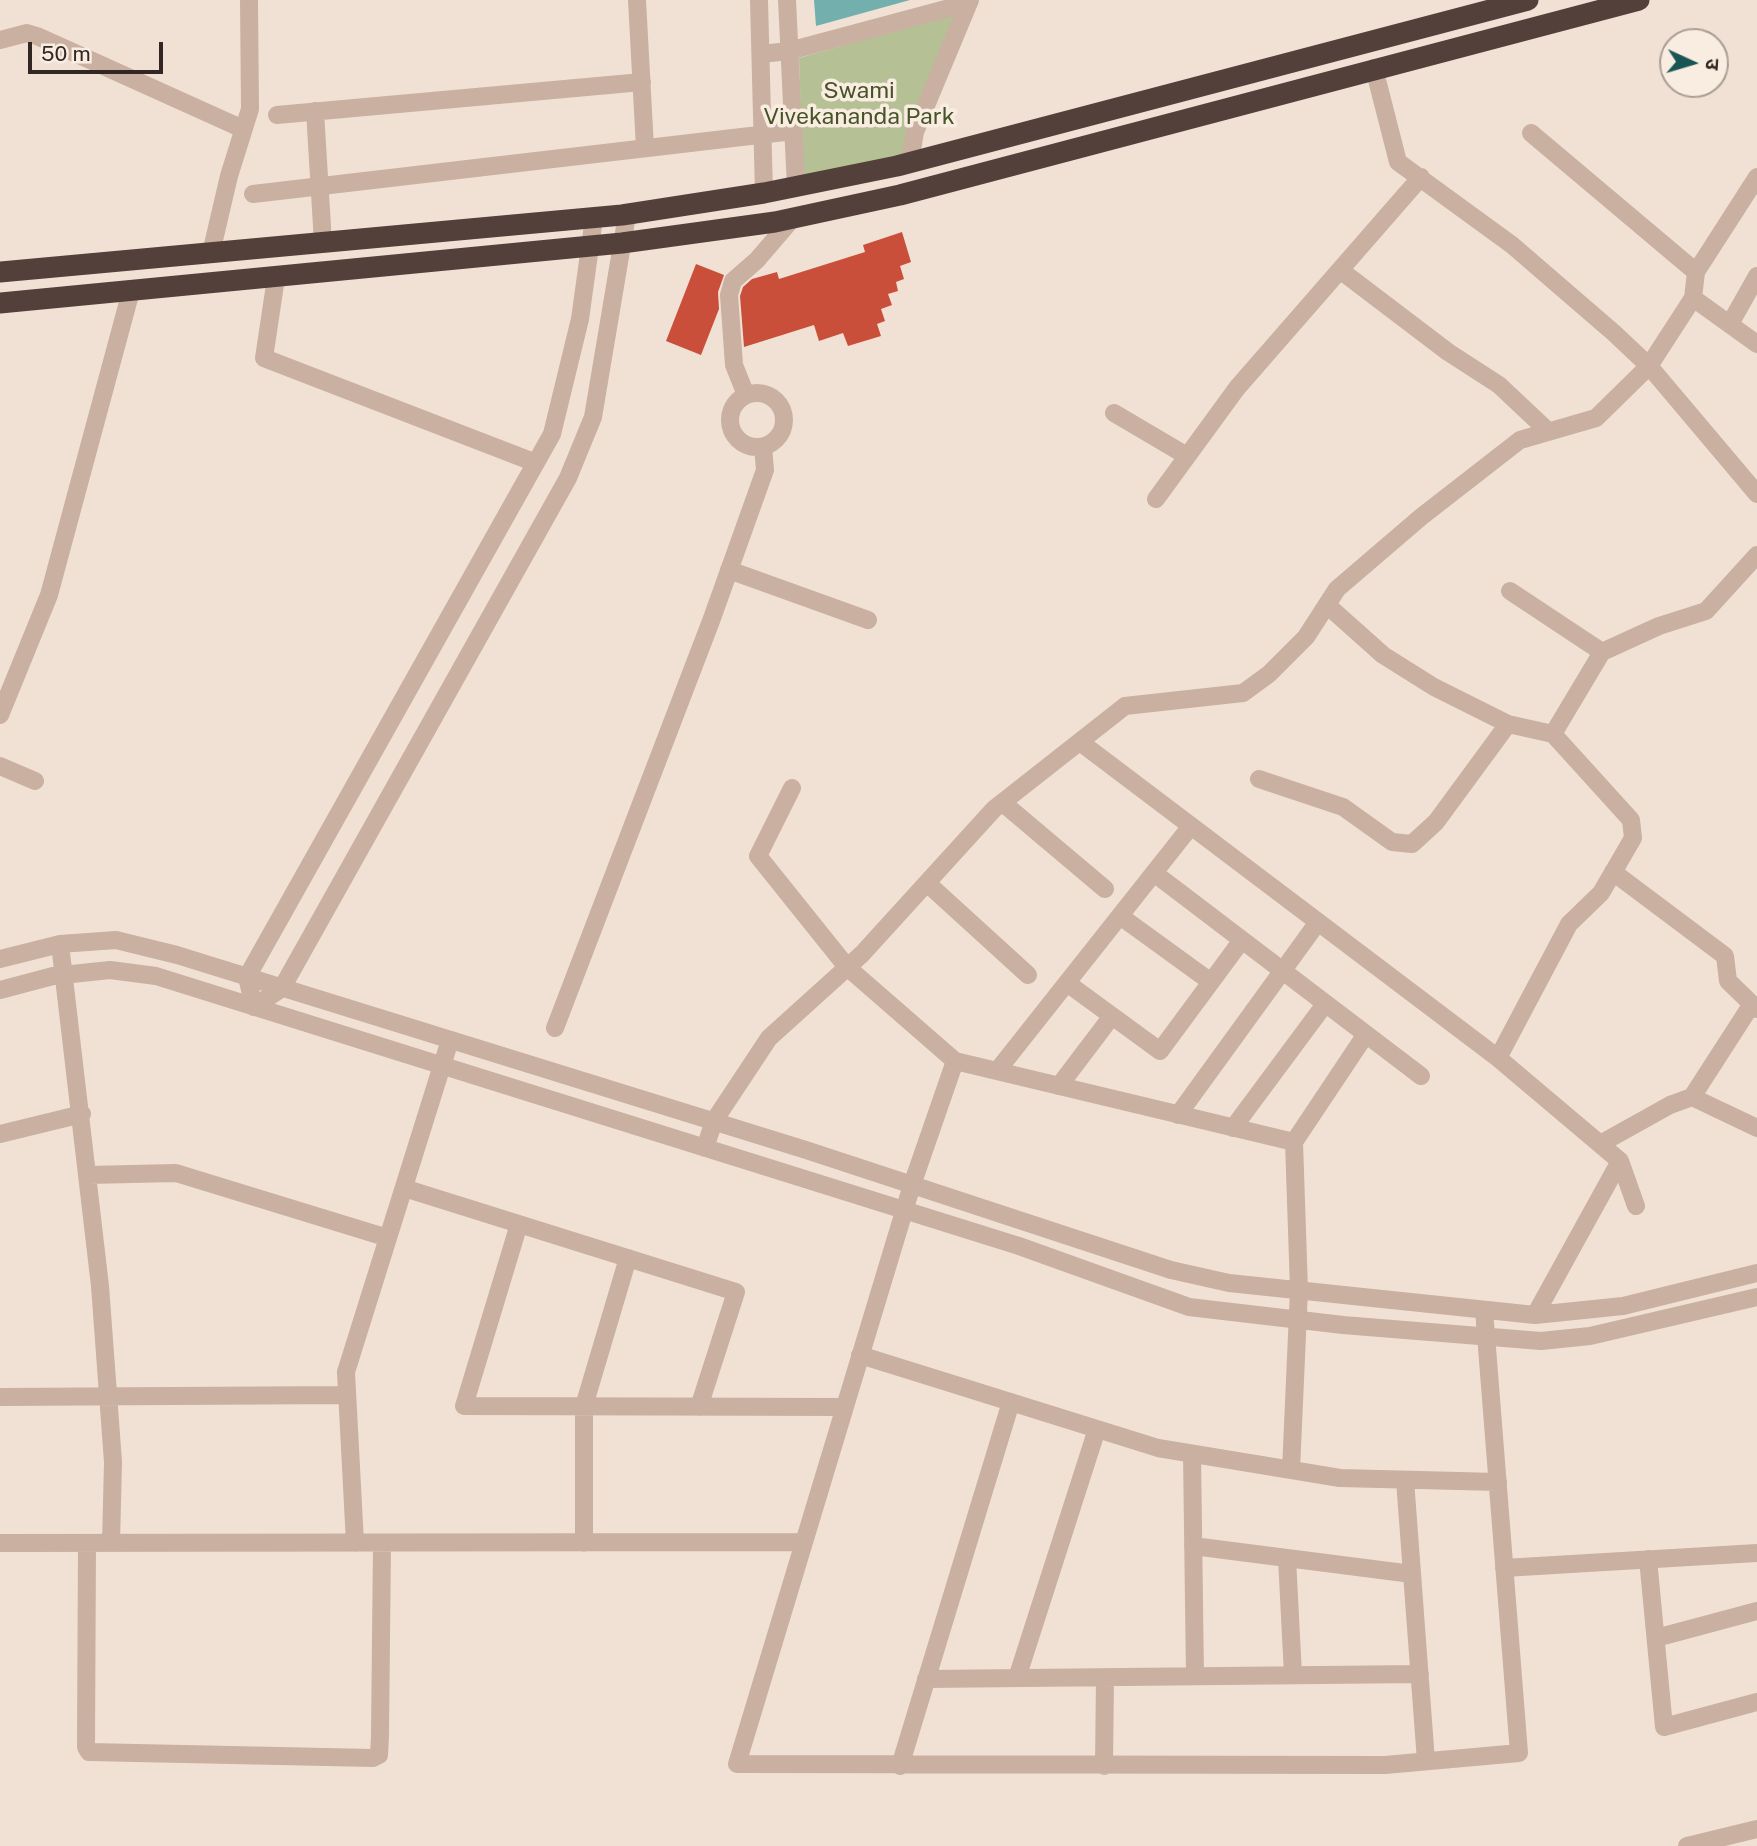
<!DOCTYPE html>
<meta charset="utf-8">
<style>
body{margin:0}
#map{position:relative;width:1757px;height:1846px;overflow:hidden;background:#f1e1d5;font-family:"Public Sans","Noto Sans Devanagari",sans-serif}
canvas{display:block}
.north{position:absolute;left:1659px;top:28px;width:70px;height:70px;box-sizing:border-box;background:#f9ece1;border:2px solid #aa9d95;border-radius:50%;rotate:94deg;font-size:19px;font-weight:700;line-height:28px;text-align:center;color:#332724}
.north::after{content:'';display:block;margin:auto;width:24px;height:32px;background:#195553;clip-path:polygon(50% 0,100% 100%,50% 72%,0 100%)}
.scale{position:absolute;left:28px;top:42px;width:135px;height:32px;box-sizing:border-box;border:4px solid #332724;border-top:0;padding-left:9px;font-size:21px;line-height:24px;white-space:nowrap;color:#332724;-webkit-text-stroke:5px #f9ece1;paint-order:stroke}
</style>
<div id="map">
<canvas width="1757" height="1846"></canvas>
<div class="north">उ</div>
<div class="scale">50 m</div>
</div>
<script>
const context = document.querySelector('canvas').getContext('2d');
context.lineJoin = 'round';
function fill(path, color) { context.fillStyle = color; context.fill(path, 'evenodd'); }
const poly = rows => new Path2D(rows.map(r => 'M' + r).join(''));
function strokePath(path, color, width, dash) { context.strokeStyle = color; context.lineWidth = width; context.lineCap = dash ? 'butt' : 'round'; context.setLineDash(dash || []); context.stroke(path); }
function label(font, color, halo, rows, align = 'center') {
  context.font = font + ' "Public Sans",sans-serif'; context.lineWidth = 7; context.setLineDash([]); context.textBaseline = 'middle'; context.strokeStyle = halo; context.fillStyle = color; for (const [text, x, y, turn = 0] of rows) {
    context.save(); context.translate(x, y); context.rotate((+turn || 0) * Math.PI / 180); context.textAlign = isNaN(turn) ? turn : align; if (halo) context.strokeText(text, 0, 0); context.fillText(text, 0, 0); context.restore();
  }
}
const green = poly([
 [955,14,903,156,803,178,799,58]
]);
const water = poly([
 [814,0,910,0,816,26]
]);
const building = poly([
 [902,232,911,262,900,266,904,279,896,282,898,291,888,294,892,305,881,309,885,321,877,324,881,336,848,346,843,333,819,341,814,325,744,347,740,296,743,287,752,279,777,272,779,279,865,252,863,245],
 [696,264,724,275,718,292,719,309,701,355,666,341]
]);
const minor = poly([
 [637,0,645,148],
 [759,0,764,193],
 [787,0,796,187],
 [0,40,27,33,37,36,243,129],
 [761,54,789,51,968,3],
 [1374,68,1398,162,1512,245,1614,333,1649,366,1757,494],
 [315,111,323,243],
 [277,115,642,82],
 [1531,133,1696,272],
 [910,162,915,132,970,0],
 [253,194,793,131],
 [594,218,580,319,552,434,247,977,254,1007,282,988,568,478,593,417,627,215],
 [211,253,229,176,250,109,249,0],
 [1340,270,1448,352,1499,385,1549,432],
 [276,278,264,358,536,463],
 [1693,298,1757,344],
 [1730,324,1757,276],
 '730 420a27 27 0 1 1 54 0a27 27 0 1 1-54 0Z',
 [746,395,734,365,729,295,733,281,757,260,793,218],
 [1114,413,1187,456],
 [1156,499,1237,388,1421,177],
 [729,570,868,620],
 [1510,591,1602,652,1659,626,1706,611,1757,555],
 [1327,605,1383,655,1434,687,1508,724,1553,734],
 [0,715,49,595,131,291],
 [1080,742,1498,1058,1620,1161,1636,1206],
 [0,766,35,781],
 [1259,779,1343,807,1392,842,1412,844,1436,822,1508,724],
 [792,788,758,856,847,967,955,1061,1294,1142],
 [1003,803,1105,889],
 [1613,872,1725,956,1728,981,1757,1009],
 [1154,873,1421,1076],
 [927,883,1028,975],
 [1120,916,1211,982],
 [60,944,100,1286,113,1462,111,1543],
 [0,959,60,944,116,940,177,955,806,1150,1171,1270,1229,1283,1535,1315,1623,1306,1757,1273],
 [1067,983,1160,1051,1242,940],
 [0,990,53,976,110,970,156,976,1019,1246,1189,1307,1343,1325,1541,1341,1590,1336,1757,1297],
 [555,1028,711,621,765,470,763,447],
 [1498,1058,1569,924,1601,893,1633,838,1631,820,1553,734,1602,652],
 [955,1061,912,1185,737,1764,1385,1765,1519,1753,1484,1310],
 [997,1071,1191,826],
 [1059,1086,1112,1016],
 [1692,1097,1757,1128],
 [1178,1115,1318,922],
 [1233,1128,1325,1004],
 [0,1134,82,1114],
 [1600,1144,1670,1105,1692,1097,1752,1004],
 [705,1148,714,1121,769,1038,862,954,994,809,1125,706,1243,693,1269,674,1306,637,1337,589,1421,517,1520,440,1596,418,1649,366,1693,298,1696,272,1757,177],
 [88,1175,176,1173,388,1238],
 [404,1188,736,1292,699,1407],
 [519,1224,464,1406,845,1407],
 [1535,1315,1620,1161],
 [860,1355,1158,1448,1340,1478,1498,1482],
 [0,1397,347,1395],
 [1192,1454,1195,1676],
 [1291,1470,1299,1290,1294,1142,1366,1034],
 [1405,1480,1426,1761],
 [0,1543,804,1542],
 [87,1543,86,1747,89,1752,373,1758,379,1755,380,1736,382,1543],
 [355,1543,346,1372,450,1040],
 [584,1543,584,1406,628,1258],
 [1193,1546,1412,1574],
 [1287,1558,1293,1675],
 [1648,1559,1664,1727,1757,1702],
 [1504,1568,1757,1553],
 [1656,1638,1757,1611],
 [1017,1678,1097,1429],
 [926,1679,1420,1674],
 [900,1766,1011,1402],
 [1104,1766,1105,1677],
 [1687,1846,1757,1829]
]);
const highway = poly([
 [0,272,622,215,764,193,897,166,1528,0],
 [0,303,622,243,775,222,900,195,1639,0]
]);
const parkNames = [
 ["Swami",859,91],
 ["Vivekananda Park",859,117]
];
fill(green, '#b5c095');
fill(water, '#73afac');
fill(building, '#ca4f3a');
strokePath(minor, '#c9b0a1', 18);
strokePath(highway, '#54403b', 21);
label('23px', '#465227', '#f9ece1', parkNames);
</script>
